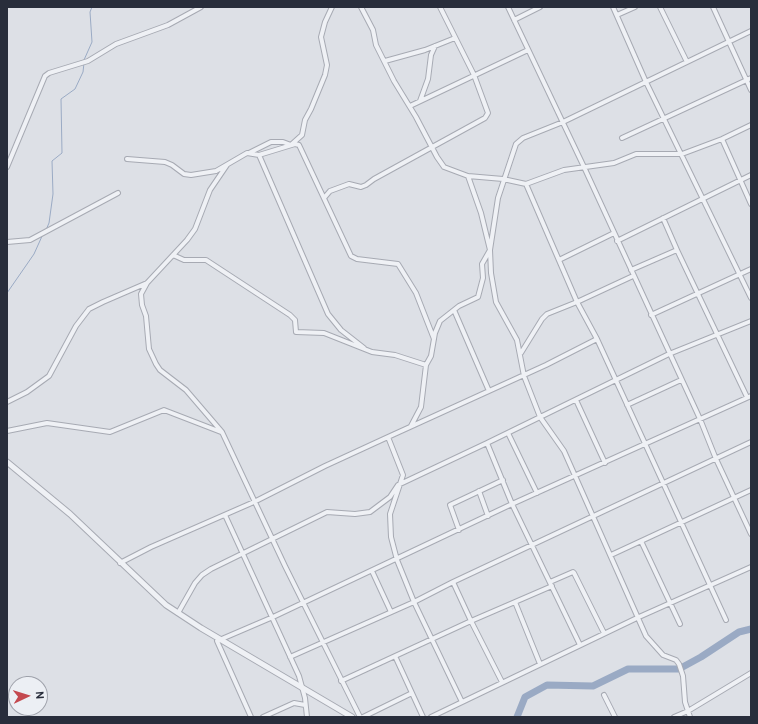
<!DOCTYPE html>
<style>
body{margin:0}
#map{position:relative;width:758px;height:724px;overflow:hidden;background:#dde0e6;font-family:Overpass,sans-serif}
canvas{display:block}
.frame{position:absolute;inset:0;border:8px solid #282d3b;pointer-events:none}
.north{position:absolute;left:8px;top:676px;width:40px;height:40px;box-sizing:border-box;background:#eceff4;border:1px solid #9ea1aa;border-radius:50%;rotate:86deg;font-size:11px;font-weight:700;line-height:16px;text-align:center;color:#282d3b}
.north::after{content:'';display:block;margin:auto;width:14px;height:18px;background:#c4494f;clip-path:polygon(50% 0,100% 100%,50% 72%,0 100%)}
</style>
<div id="map">
<canvas width="758" height="724"></canvas>
<div class="frame"></div>
<div class="north">N</div>
</div>
<script>
const context = document.querySelector('canvas').getContext('2d');
context.lineJoin = 'round';
const poly = rows => new Path2D(rows.map(r => 'M' + r).join(''));
function strokePath(path, color, width, dash) { context.strokeStyle = color; context.lineWidth = width; context.lineCap = dash ? 'butt' : 'round'; context.setLineDash(dash || []); context.stroke(path); }
const stream = poly([
 [84,60,92,42,90,12,92,7],
 [46,230,49,223,53,194,52,161,62,153,61,99,75,89,83,72,84,63],
 [7,293,34,254,43,234]
]);
const river = poly([
 [517,717,525,697,547,685,593,686,628,669,679,669,701,657,739,632,751,629]
]);
const minor = poly([
 [361,7,373,30,376,45,394,81,416,117,437,157,444,167,468,176,503,179,526,184,564,170,614,163,636,154,682,154,722,139,751,125],
 [508,7,584,167,700,419,716,459,751,534],
 [613,7,646,82,751,298],
 [660,7,687,62],
 [713,7,751,90],
 [617,15,635,7],
 [514,20,540,7],
 [385,61,425,50,455,38],
 [420,101,428,79,431,55,435,46],
 [410,106,528,50],
 [622,138,751,78],
 [722,139,751,204],
 [292,144,302,135,305,120,311,109,325,75,327,65,321,37,325,22,332,7],
 [249,153,271,142,283,142,291,145],
 [259,155,328,314,341,330,364,348],
 [127,159,165,162,172,165,184,174,191,175,216,171,247,153,259,155,295,144,299,145,351,256,357,259,398,264,416,293,434,339],
 [7,167,45,76,49,73,88,61,116,44,168,25,201,7],
 [468,176,481,213,490,250,491,273,496,302,517,340,524,376,540,417,564,451,646,636,663,655,676,660,679,664,683,676,685,702,690,717],
 [526,184,577,302,633,276],
 [324,198,330,191,349,184,361,187,366,185,374,179,485,118,488,113,474,75,440,7],
 [617,241,751,175],
 [7,242,30,240,118,193],
 [677,250,747,397],
 [173,255,184,260,206,260,290,315,295,320,296,332,324,333,372,352,395,355,426,365],
 [559,260,614,233],
 [631,270,677,250,663,218],
 [147,283,141,294,142,305,146,316,149,349,156,364,160,370,186,390,222,432,285,566,360,717],
 [454,310,489,391],
 [651,315,751,269],
 [521,353,542,319,547,314,577,302,597,339,726,620],
 [576,400,605,463],
 [7,402,27,392,49,376,76,326,89,309,103,302,147,283,187,240,195,229,210,190,227,165],
 [627,405,681,380],
 [411,426,421,407,426,365,431,356,435,333,440,321,459,306,478,297,483,278,482,264,490,250,498,198,516,144,523,138,563,122,751,31],
 [7,431,47,423,110,432,164,410,221,432],
 [508,433,537,493],
 [487,443,669,354,751,321],
 [479,491,488,516],
 [225,515,299,676,305,698,307,717],
 [459,530,450,505,503,480],
 [641,541,680,624],
 [611,555,751,490],
 [120,563,151,547,254,502,325,466,388,437],
 [372,571,391,612],
 [453,582,751,442],
 [550,582,573,572,574,573,604,633],
 [552,586,471,621,453,582,414,602,397,560,391,537,390,514,403,475,388,437,546,365,597,339],
 [515,602,540,664],
 [178,613,195,583,202,575,211,569,327,512,355,514,370,512,390,497,398,485,487,443,512,504,580,645],
 [395,656,423,717],
 [290,657,414,602,462,702],
 [341,681,471,621,502,682],
 [604,695,615,717],
 [251,717,217,641,273,617,512,504,751,396],
 [263,717,294,703,305,705],
 [363,717,412,693],
 [431,717,639,617,751,567],
 [674,717,688,711,751,673]
]);
const tertiary = poly([
 [7,462,70,514,166,605,201,628,352,717]
]);
strokePath(stream, '#9aaac4', 1);
strokePath(river, '#9aaac4', 7);
strokePath(minor, '#a7aab3', 6);
strokePath(tertiary, '#a7aab3', 7);
strokePath(minor, '#eff1f5', 4);
strokePath(tertiary, '#eff1f5', 5);
</script>
